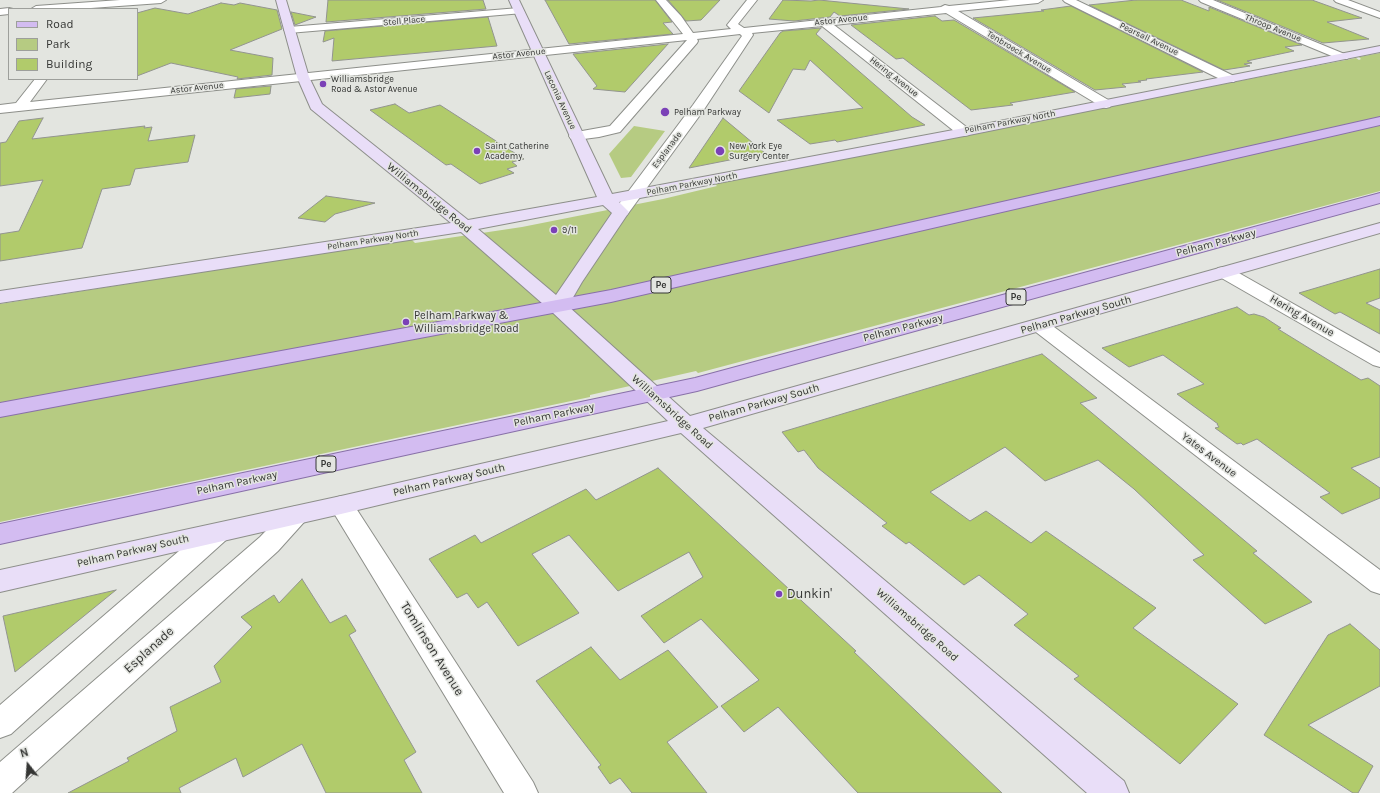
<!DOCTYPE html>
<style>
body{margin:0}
#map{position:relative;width:1380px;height:793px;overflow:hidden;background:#e3e5e0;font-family:Karla,sans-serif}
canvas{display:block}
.legend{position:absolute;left:8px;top:8px;width:130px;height:72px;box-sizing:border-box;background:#e3e5e0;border:1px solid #9d9f9b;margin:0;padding:5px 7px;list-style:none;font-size:12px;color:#353634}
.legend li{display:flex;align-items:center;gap:8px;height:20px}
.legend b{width:20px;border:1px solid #9d9f9b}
.north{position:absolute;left:8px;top:745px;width:40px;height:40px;-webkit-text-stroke:3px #e3e5e0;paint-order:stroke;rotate:343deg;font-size:11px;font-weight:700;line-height:16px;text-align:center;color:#353634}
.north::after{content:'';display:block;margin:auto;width:14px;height:18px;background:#353634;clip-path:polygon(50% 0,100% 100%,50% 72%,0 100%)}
</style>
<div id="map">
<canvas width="1380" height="793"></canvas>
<ul class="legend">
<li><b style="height:5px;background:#d3bcf1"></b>Road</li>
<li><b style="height:11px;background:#b6cb82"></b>Park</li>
<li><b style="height:11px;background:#b1cb6b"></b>Building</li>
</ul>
<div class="north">N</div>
</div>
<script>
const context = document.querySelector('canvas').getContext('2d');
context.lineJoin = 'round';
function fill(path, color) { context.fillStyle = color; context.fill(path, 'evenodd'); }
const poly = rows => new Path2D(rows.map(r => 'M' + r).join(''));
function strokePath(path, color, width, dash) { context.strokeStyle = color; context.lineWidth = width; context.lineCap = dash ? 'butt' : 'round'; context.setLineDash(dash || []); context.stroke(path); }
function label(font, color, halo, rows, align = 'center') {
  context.font = font + ' Karla,sans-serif'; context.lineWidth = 3; context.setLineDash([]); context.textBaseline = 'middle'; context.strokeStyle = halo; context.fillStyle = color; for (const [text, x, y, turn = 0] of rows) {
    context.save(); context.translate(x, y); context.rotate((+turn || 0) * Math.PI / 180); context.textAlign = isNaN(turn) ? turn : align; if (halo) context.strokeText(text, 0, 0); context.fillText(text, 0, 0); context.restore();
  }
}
const green = poly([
 [1380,53,1380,191,698,373,696,371,590,395,590,397,0,522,0,304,411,239,415,243,522,227,663,199,717,186,715,184,1356,58,1359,60,1361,59,1359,57],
 [634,126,665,131,631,177,621,178,609,154]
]);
const building = poly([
 [328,0,483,0,486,9,326,22,328,0],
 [545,0,655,0,672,22,663,23,673,34,569,44,545,0],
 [668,0,720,0,701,20,686,21,668,0],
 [783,0,811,1,819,0,909,9,840,16,834,12,830,17,794,21,769,19,783,0],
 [1136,0,1181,0,1209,11,1209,7,1302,45,1285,47,1294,51,1247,61,1252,63,1244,64,1250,66,1224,70,1089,5,1136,0],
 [1217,0,1312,0,1362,18,1327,22,1369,39,1323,43,1217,0],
 [221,3,234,5,240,3,277,10,282,29,230,50,273,58,272,75,237,79,238,77,171,63,137,76,137,13,155,8,188,14,221,3],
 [1071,6,1203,72,1146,79,1147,80,1138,81,1141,82,1122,84,1126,87,1095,90,973,18,1044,11,1041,10,1071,6],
 [291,12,316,17,295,25,291,12],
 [935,16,942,21,954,20,1075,92,1010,103,1013,105,971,110,903,58,896,59,851,25,935,16],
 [488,17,497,46,332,61,334,38,323,42,325,31,488,17],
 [821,28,816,34,912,117,925,125,837,142,835,140,810,144,777,120,863,108,810,60,805,70,793,69,769,113,739,91,780,33,783,31,821,28],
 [668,44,625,92,593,89,597,86,573,54,668,44],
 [271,86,270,94,234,98,236,89,271,86],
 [395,104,409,113,440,105,524,159,512,162,517,166,507,169,514,173,480,184,451,164,446,165,370,110,395,104],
 [43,118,32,139,145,126,144,128,152,127,148,141,195,135,188,162,135,169,130,185,102,189,82,248,0,261,0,234,19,231,43,180,0,186,0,143,6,142,19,121,43,118],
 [723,118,765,153,689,168,723,118],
 [326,196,375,203,335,214,325,222,298,218,326,196],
 [1380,269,1380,298,1366,303,1380,310,1380,334,1340,312,1335,314,1299,293,1380,269],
 [1237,307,1249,315,1254,314,1264,317,1281,328,1278,329,1361,380,1368,378,1380,386,1380,457,1351,468,1380,488,1380,498,1342,514,1320,497,1330,493,1257,439,1243,445,1241,443,1237,444,1215,428,1219,427,1217,424,1218,424,1177,394,1204,384,1163,355,1129,367,1102,348,1237,307],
 [1042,354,1097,398,1080,403,1257,551,1253,553,1312,602,1265,624,1193,560,1204,555,1134,489,1098,460,1045,481,1005,447,930,492,970,521,986,511,1031,543,1046,531,1156,608,1133,628,1238,704,1180,764,1074,679,1079,676,1014,625,1028,614,979,575,964,585,909,542,906,544,882,526,887,523,818,468,804,450,798,452,782,432,1042,354],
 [658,468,856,651,854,652,1002,793,858,793,778,707,744,732,721,706,759,680,701,619,664,643,641,616,703,577,689,552,618,591,569,535,532,554,579,613,518,646,487,602,478,608,467,593,457,598,429,559,475,535,481,543,586,489,596,500,658,468],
 [302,579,330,623,346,615,356,631,349,635,416,752,404,760,422,793,326,793,302,744,243,777,236,758,179,788,181,793,68,793,129,761,127,758,177,731,170,707,221,682,214,666,252,627,241,617,274,595,279,603,302,579],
 [116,590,15,672,3,616,116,590],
 [1350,624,1380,650,1380,686,1308,725,1373,766,1358,793,1353,793,1264,735,1328,635,1350,624],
 [591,647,620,680,668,650,718,707,667,742,707,793,632,793,620,778,610,784,598,767,601,765,536,681,591,647]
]);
const street = poly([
 [120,0,166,0,161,3,77,9,31,9,36,6,120,0],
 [656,0,666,0,681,16,693,33,731,29,727,25,747,0,757,0,738,24,744,28,941,7,945,5,949,6,1010,0,1043,0,1038,3,958,11,1110,101,1112,104,1110,107,1106,108,1102,107,946,13,834,25,969,129,971,132,969,135,964,136,959,135,822,26,752,33,753,35,703,111,627,215,621,217,615,215,613,212,693,105,742,36,740,34,697,39,698,41,697,43,620,132,599,137,576,140,571,139,569,136,571,133,610,126,687,40,0,113,0,105,16,103,35,79,47,79,30,102,683,34,656,0],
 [1063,0,1076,0,1234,76,1236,79,1234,82,1226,82,1065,2,1063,0],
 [1199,0,1213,0,1347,55,1349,57,1347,59,1339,59,1201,2,1199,0],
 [1334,0,1348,0,1380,12,1380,18,1336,2,1334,0],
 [9,8,13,9,9,9,9,14,0,15,0,9,9,8],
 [519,8,524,11,523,13,289,33,284,30,289,27,519,8],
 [1224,267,1230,268,1380,353,1380,367,1373,365,1218,276,1215,272,1218,268,1224,267],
 [1039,319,1046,321,1380,570,1380,594,1371,591,1032,329,1030,325,1032,321,1039,319],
 [341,496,350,499,533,782,538,793,504,793,329,505,332,499,341,496],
 [296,506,305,509,308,515,305,521,278,551,12,793,0,793,0,762,260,537,287,509,296,506],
 [217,524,226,526,229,533,226,540,11,734,0,738,0,705,208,526,217,524]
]);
const secondary = poly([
 [276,0,286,0,309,77,322,104,468,220,597,197,509,0,519,0,612,194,964,128,1380,46,1380,52,964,136,619,202,629,212,582,282,568,306,690,416,1380,223,1380,233,703,428,1124,781,1129,793,1087,793,681,433,341,514,0,592,0,570,341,496,668,421,551,311,461,232,0,303,0,291,451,223,311,109,297,77,276,0],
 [603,205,612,213,556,295,478,229,603,205]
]);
const primary = poly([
 [1380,117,1380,125,611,302,0,417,0,403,611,290,1380,117],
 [1380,193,1380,203,697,391,0,544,0,524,695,378,1380,193]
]);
const markers = [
 [323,84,4,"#7b41b7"],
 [665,112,5,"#7b41b7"],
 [477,151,4,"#7b41b7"],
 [720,151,5,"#7b41b7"],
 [554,230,4,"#7b41b7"],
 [406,322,4,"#7b41b7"],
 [779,594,4,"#7b41b7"]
];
const farStreetnames = [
 ["Astor Avenue",841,20,-6],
 ["Stell Place",404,21,-5],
 ["Throop Avenue",1273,28,22],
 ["Pearsall Avenue",1149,39,26],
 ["Tenbroeck Avenue",1019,52,31],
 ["Astor Avenue",519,54,-6],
 ["Hering Avenue",894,77,38],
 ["Astor Avenue",197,88,-6],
 ["Laconia Avenue",560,100,65],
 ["Pelham Parkway North",1010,122,-11],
 ["Esplanade",667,150,-53],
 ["Pelham Parkway North",692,184,-11],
 ["Pelham Parkway North",373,240,-9]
];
const farPoinames = [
 ["Williamsbridge",331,79],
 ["Road & Astor Avenue",331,89],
 ["Pelham Parkway",674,112],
 ["Saint Catherine",485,146],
 ["Academy",485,156],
 ["New York Eye",729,146],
 ["Surgery Center",729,156],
 ["9/11",562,230]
];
const shields = [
 [661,285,20],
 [1016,297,20],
 [326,464,20]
];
const shieldNames = [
 ["Pe",661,285],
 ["Pe",1016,297],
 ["Pe",326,464]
];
const streetNames = [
 ["Williamsbridge Road",429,198,39],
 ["Pelham Parkway",1216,243,-15],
 ["Pelham Parkway South",1076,315,-16],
 ["Hering Avenue",1302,316,30],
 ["Pelham Parkway",903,328,-15],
 ["Pelham Parkway South",764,403,-16],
 ["Williamsbridge Road",672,412,42],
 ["Pelham Parkway",554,415,-12],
 ["Yates Avenue",1209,455,37],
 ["Pelham Parkway South",449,480,-13],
 ["Pelham Parkway",237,483,-12],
 ["Pelham Parkway South",133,551,-13],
 ["Williamsbridge Road",917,625,41]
];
const poiNames = [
 ["Pelham Parkway &",414,316],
 ["Williamsbridge Road",414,329]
];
const nearPoinames = [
 ["Dunkin'",787,594]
];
const nearStreetnames = [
 ["Tomlinson Avenue",432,649,58],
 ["Esplanade",149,650,-42]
];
fill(green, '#b6cb82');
fill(building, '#b1cb6b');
strokePath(building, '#92948f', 1);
strokePath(street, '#8d8f8a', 2);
strokePath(secondary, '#8d8f8a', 2);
strokePath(primary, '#8870a8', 2);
fill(street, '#fff');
fill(secondary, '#e9def8');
fill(primary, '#d3bcf1');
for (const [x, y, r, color] of markers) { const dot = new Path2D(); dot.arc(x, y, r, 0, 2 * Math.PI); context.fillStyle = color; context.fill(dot); strokePath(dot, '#e3e5e0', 1.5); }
label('9px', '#353634', '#e3e5e0', farStreetnames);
label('9px', '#353634', '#e3e5e0', farPoinames, 'left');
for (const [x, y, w] of shields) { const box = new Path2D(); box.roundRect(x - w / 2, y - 8, w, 16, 3); context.fillStyle = '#e3e5e0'; context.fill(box); strokePath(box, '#353634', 1); }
label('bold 10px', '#353634', null, shieldNames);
label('11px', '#353634', '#e3e5e0', streetNames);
label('11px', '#353634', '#e3e5e0', poiNames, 'left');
label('13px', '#353634', '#e3e5e0', nearPoinames, 'left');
label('13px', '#353634', '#e3e5e0', nearStreetnames);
</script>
